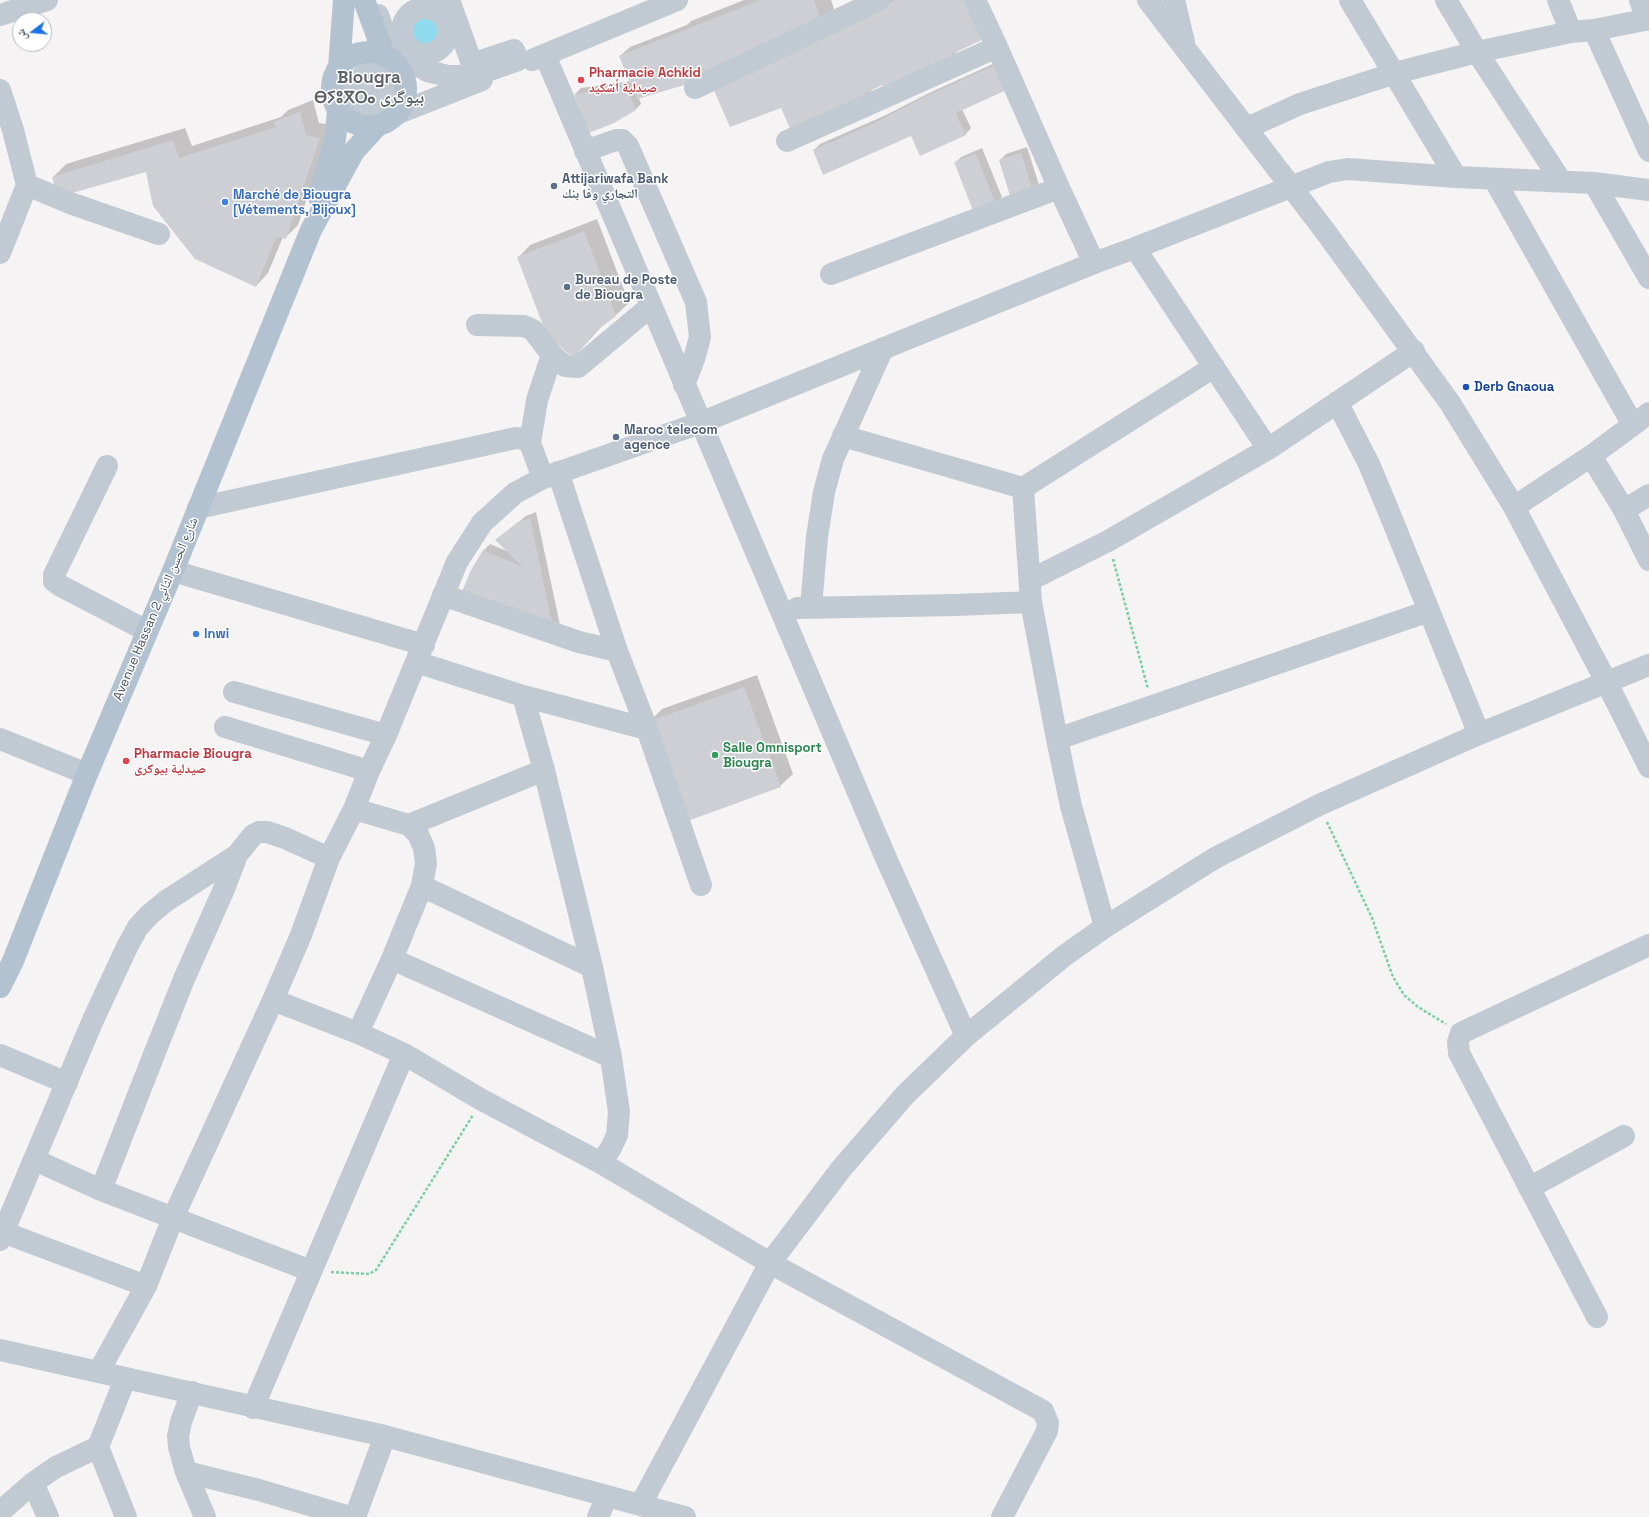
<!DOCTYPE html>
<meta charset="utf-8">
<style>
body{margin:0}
#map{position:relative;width:1649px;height:1517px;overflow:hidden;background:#f5f3f3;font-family:"Space Grotesk","Noto Naskh Arabic",sans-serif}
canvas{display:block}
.north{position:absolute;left:12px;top:12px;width:40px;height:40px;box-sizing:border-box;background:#fff;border:1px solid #b7bbc0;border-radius:50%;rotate:254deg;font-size:11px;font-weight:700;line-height:16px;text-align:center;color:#4a5661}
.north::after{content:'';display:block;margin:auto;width:14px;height:18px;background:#1a73e8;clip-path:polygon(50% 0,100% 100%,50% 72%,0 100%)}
</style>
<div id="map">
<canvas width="1649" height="1517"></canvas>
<div class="north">ش</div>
</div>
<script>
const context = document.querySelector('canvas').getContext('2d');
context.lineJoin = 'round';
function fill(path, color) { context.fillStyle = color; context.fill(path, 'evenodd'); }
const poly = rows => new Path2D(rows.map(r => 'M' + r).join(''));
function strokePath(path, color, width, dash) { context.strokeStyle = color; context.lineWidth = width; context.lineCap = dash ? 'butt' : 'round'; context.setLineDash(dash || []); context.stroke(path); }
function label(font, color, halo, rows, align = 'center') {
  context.font = font + ' "Space Grotesk","Noto Naskh Arabic","Noto Sans Tifinagh",sans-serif'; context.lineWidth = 3; context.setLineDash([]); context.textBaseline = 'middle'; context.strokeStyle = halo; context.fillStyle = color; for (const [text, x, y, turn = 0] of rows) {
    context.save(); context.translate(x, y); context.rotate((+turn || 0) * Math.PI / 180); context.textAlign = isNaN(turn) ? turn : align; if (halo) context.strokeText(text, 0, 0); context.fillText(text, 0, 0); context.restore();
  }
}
const green = poly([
 '360 82a9 9 0 1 1 18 0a9 9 0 1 1-18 0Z'
]);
const water = poly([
 '402 31a23 23 0 1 1 46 0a23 23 0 1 1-46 0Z'
]);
const shadow = poly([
 [744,0,831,0,834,9,821,22,639,98,641,104,635,110,575,94,581,88,631,81,620,56,630,47,687,25,691,21],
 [889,0,978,0,958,51,952,57,883,84,872,90,866,96,792,132],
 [1006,58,962,109,971,128,965,135,911,134,814,150,820,144,886,115,929,93],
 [313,100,319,123,332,125,298,225,285,238,283,237,268,273,256,286,147,171,53,177,66,164,185,128,192,146,281,117,288,110],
 [1027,147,1040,188,1034,194,1000,160,1006,154],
 [982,148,1002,197,996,203,955,163,961,157],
 [597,219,629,303,616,315,602,326,574,357,518,258,530,245],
 [536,512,560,625,554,631,471,572,484,550,490,544,509,552,496,540,526,516],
 [757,675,793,774,780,786,649,722,662,709]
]);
const building = poly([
 [761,0,814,0,822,23,698,81,637,99,619,56],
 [895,0,969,0,986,38,952,54,953,58,885,89,882,85,865,93,866,96,792,133,781,108,730,127,712,86],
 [1000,63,1011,88,956,113,966,135,920,156,911,136,823,175,813,150,879,121,922,98],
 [626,86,636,110,614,123,589,133,574,94],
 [300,112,306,135,320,138,286,239,276,237,256,287,195,259,153,206,146,172,58,197,52,177,173,140,179,158,276,127,274,122],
 [1021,153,1034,195,1012,202,999,160],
 [976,154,996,204,974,213,954,162],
 [584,231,616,316,596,331,574,358,547,336,517,257],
 [530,518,554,632,460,597,470,572,483,550,524,568,495,540,518,522],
 [744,687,781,787,685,822,648,722]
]);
const path = poly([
 [1113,559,1148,689],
 [1327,822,1372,918,1393,977,1404,995,1418,1007,1446,1024],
 [331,1272,369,1274,376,1270,473,1115]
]);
const minor = poly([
 [1148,0,1325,231,1450,403,1514,507,1607,683,1649,767],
 [1174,0,1184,42],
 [1350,0,1456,177],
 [1446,0,1477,52,1561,181],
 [1558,0,1571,32],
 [1640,0,1647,20],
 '402 31a23 23 0 1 1 46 0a23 23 0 1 1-46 0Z',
 [0,15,47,0],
 [378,15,384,32,390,41,406,58,427,71,448,76,469,76,478,74,518,60,514,50,472,64,449,0],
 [1594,30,1649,151],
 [997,47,1059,188,1094,263],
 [545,55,885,856,966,1036],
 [532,60,677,0],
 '360 82a9 9 0 1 1 18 0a9 9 0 1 1-18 0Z',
 [388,73,393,82,394,91,392,99,387,106,381,110,374,113,366,113,353,106,346,93,347,79,347,86,355,98,361,102,368,103,381,98,386,93,389,87,388,73],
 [695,88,879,0],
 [0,90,13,130,27,185,0,253],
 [396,114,482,80],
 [1247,128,1300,104,1395,73,1477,52,1571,32,1594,30,1649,19],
 [787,141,997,47,975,0],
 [585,151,616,140,622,140,628,146,696,302,700,337,694,359,684,385],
 [1494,179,1633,425],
 [1594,183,1649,278],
 [27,185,70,203,159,234],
 [1135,248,1268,449],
 [831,274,1059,188],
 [477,325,524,326,533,330,552,355,565,366,578,367,651,306],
 [1337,402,1369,464,1391,517,1479,734],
 [843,436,1023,488,1214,367],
 [530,443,537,400,552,355],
 [1591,456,1624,510,1649,560],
 [107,466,54,575,54,581,59,585,147,631],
 [558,472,617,651,647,729,701,885],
 [1023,488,1031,602,1057,739,1071,806,1105,927],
 [1514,507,1591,456,1649,413],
 [198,508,516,438,525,439,530,443,543,478],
 [1624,510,1649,495],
 [173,571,424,645],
 [1030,580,1108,541,1268,449,1414,351],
 [443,595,579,642,617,651],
 [811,607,817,537,824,492,833,459,883,348],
 [797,608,956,605,1031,602],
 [416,662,523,696,544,770],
 [234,692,386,735],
 [523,696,647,729],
 [225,727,369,771],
 [0,739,87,774],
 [1057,739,1429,611],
 [354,809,409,825,544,770,592,967,611,1057,619,1112,617,1135,611,1148,601,1163],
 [422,886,592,967],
 [392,959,611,1057],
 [273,1000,358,1033,404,1054,482,1100,601,1163,770,1263,1043,1411,1048,1423,1047,1431,1002,1517],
 [358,1033,392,959,422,886,426,863,424,848,418,834,409,825],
 [0,1055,67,1083],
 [35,1160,101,1190,311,1271],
 [1529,1188,1624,1136],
 [101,1190,153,1057,184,979,224,889,237,855],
 [3,1232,146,1286],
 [0,1240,93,1020,127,947,138,927,149,915,166,901,237,855,253,835,259,832,267,832,285,838,329,858],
 [1597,1317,1459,1053,1458,1042,1461,1033,1649,945],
 [0,1350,385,1436,685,1517],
 [99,1371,146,1286,173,1218,273,1000,301,935,329,858,354,809,369,771,386,735,457,562,482,523,515,493,543,478,700,423,1094,263,1135,248,1329,172,1348,169,1456,177,1594,183,1649,190],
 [125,1379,98,1447,126,1517],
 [192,1392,181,1422,178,1436,179,1447,186,1472,205,1517],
 [253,1408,404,1054],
 [186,1472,259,1490,350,1517],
 [33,1483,48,1517],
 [641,1504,770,1263,841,1169,905,1095,966,1036,1064,956,1105,927,1215,858,1319,805,1479,734,1649,665],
 [0,1512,33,1483,56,1467,98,1447],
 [355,1517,385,1436],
 [598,1517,607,1496]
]);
const major = poly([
 [364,0,384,55],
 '332 89a37 37 0 1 1 74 0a37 37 0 1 1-74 0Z',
 [339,67,344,0],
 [319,197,335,139,338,111],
 [0,987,13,961,87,774,173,571,311,230,354,151,378,125]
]);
const markers = [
 [581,80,4,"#e0444e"],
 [554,186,4,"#5c6f8a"],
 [225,202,4,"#3f7fe0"],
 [567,287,4,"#5c6f8a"],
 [1466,387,4,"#1a4fb4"],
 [616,437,4,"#5c6f8a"],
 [196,634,4,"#3f7fe0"],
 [715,755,4,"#2e9e5b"],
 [126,761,4,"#e0444e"]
];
const healthNames = [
 ["Pharmacie Achkid",589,73],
 ["صيدلية أشكيد",589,88],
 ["Pharmacie Biougra",134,754],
 ["صيدلية بيوكرى",134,769]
];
const serviceNames = [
 ["Attijariwafa Bank",562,179],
 ["التجاري وفا بنك",562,194],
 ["Bureau de Poste",575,280],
 ["de Biougra",575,295],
 ["Maroc telecom",624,430],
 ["agence",624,445]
];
const shopNames = [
 ["Marché de Biougra",233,195],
 ["[Vétements, Bijoux]",233,210],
 ["Inwi",204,634]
];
const transitNames = [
 ["Derb Gnaoua",1474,387]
];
const streetNames = [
 ["Avenue Hassan 2 شارع الحسن الثاني",156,609,-67]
];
const leisureNames = [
 ["Salle Omnisport",723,748],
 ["Biougra",723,763]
];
const districtNames = [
 ["Biougra",369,78],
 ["ⴱⵢⵓⴳⵔⴰ بيوگرى",369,98]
];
fill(green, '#c3f1d5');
fill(water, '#90daee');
fill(shadow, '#0003');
fill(building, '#cdcfd5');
strokePath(path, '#7ad0a6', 2.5, [3, 2]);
strokePath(minor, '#c1cad2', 22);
strokePath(major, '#b3c2d1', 22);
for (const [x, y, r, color] of markers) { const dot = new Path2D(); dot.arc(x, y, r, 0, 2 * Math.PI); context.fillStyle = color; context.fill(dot); strokePath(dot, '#fff', 1.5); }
label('bold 13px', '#be3a42', '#fff', healthNames, 'left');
label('bold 13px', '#4e5e75', '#fff', serviceNames, 'left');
label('bold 13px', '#366cbe', '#fff', shopNames, 'left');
label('bold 13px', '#164399', '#fff', transitNames, 'left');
label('13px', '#4a5661', '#fff', streetNames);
label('bold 13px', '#27864d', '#fff', leisureNames, 'left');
label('bold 17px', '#5f6368', '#fff', districtNames);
</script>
